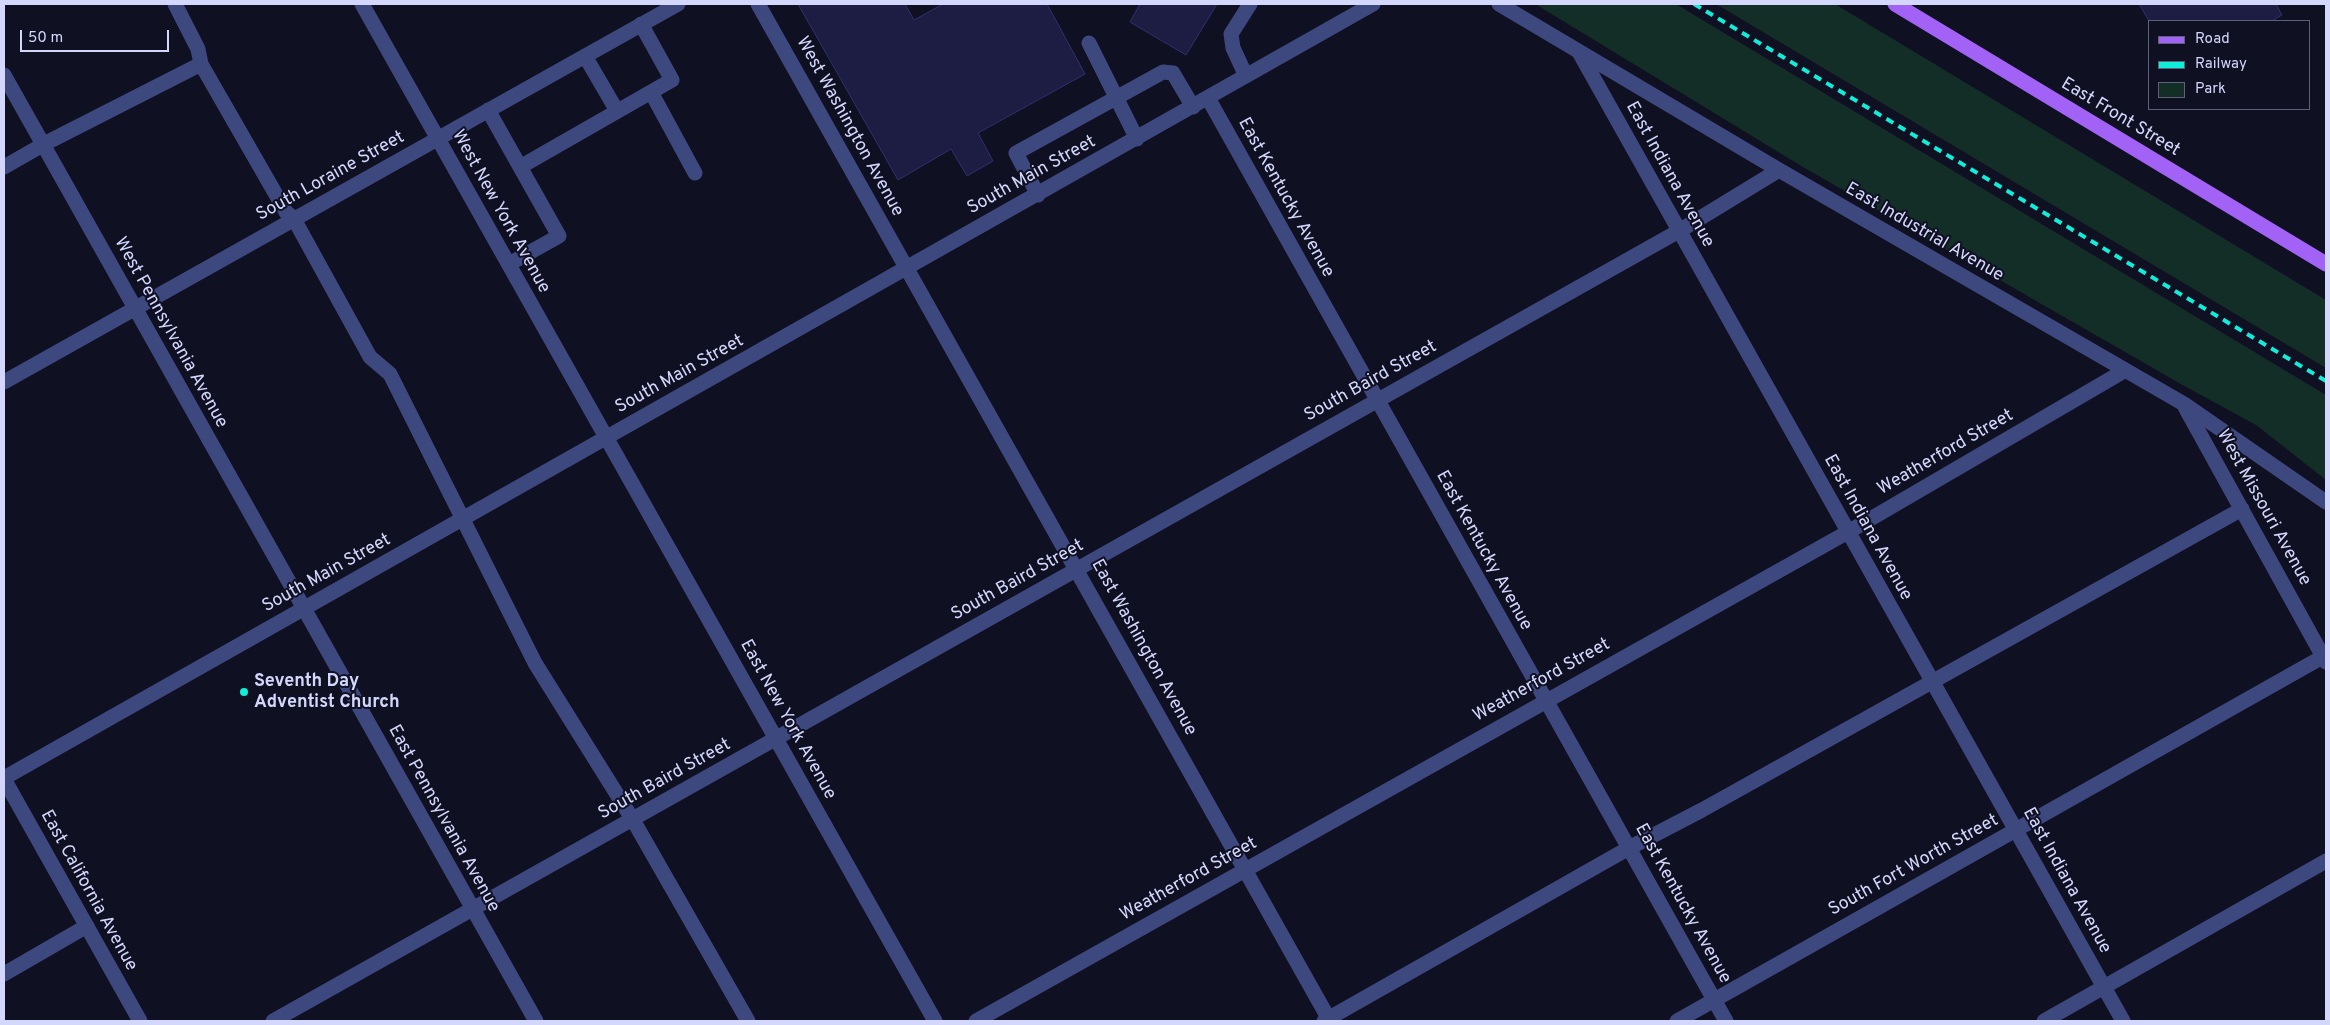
<!DOCTYPE html>
<style>
body{margin:0}
#map{position:relative;width:2330px;height:1025px;overflow:hidden;background:#101023;font-family:Overpass,sans-serif}
canvas{display:block}
.frame{position:absolute;inset:0;border:5px solid #d4d7fc;pointer-events:none}
.legend{position:absolute;left:2148px;top:20px;width:162px;height:90px;box-sizing:border-box;background:#101023;border:1px solid #5e607a;margin:0;padding:6px 9px;list-style:none;font-size:15px;color:#d4d7fc}
.legend li{display:flex;align-items:center;gap:10px;height:25px}
.legend b{width:25px;border:1px solid #5e607a}
.scale{position:absolute;left:20px;top:30px;width:149px;height:22px;box-sizing:border-box;border:2px solid #d4d7fc;border-top:0;padding-left:6px;font-size:15px;line-height:18px;white-space:nowrap;color:#d4d7fc;-webkit-text-stroke:4px #101023;paint-order:stroke}
</style>
<div id="map">
<canvas width="2330" height="1025"></canvas>
<div class="frame"></div>
<ul class="legend">
<li><b style="height:6px;background:#a262f6"></b>Road</li>
<li><b style="height:6px;background:#0eeed9"></b>Railway</li>
<li><b style="height:14px;background:#132d27"></b>Park</li>
</ul>
<div class="scale">50 m</div>
</div>
<script>
const context = document.querySelector('canvas').getContext('2d');
context.lineJoin = 'round';
function fill(path, color) { context.fillStyle = color; context.fill(path, 'evenodd'); }
const poly = rows => new Path2D(rows.map(r => 'M' + r).join(''));
function strokePath(path, color, width, dash) { context.strokeStyle = color; context.lineWidth = width; context.lineCap = dash ? 'butt' : 'round'; context.setLineDash(dash || []); context.stroke(path); }
function label(font, color, halo, rows, align = 'center') {
  context.font = font + ' Overpass,sans-serif'; context.lineWidth = 4; context.setLineDash([]); context.textBaseline = 'middle'; context.strokeStyle = halo; context.fillStyle = color; for (const [text, x, y, turn = 0] of rows) {
    context.save(); context.translate(x, y); context.rotate((+turn || 0) * Math.PI / 180); context.textAlign = isNaN(turn) ? turn : align; if (halo) context.strokeText(text, 0, 0); context.fillText(text, 0, 0); context.restore();
  }
}
const green = poly([
 [1535,4,1676,4,2326,395,2326,480,2256,425,2179,383,1803,167],
 [1716,4,1835,4,2326,300,2326,368]
]);
const building = poly([
 [798,4,905,4,914,20,943,4,1047,4,1085,74,978,133,993,161,967,176,951,149,898,180,798,4],
 [1140,4,1217,4,1186,55,1130,22,1140,4],
 [2139,4,2276,4,2282,15,2272,21,2149,21,2139,4]
]);
const minor = poly([
 [175,4,198,49,201,64,286,212,294,219,370,357,390,374,535,663,633,820,748,1021],
 [362,4,935,1021],
 [758,4,1330,1021],
 [1499,4,1779,170,2184,404,2326,502],
 [1089,43,1137,139],
 [1579,52,2123,1021],
 [585,56,617,111],
 [4,75,536,1021],
 [1246,76,1233,48,1231,34,1250,4],
 [651,92,695,173],
 [1208,98,1726,1021],
 [488,110,559,236,509,264],
 [4,167,46,143,201,64],
 [520,167,672,80,641,24],
 [1038,195,1016,153,1163,72,1173,73,1193,107],
 [4,382,678,4],
 [2185,407,2326,662],
 [4,778,1373,4],
 [4,779,140,1021],
 [4,974,87,926],
 [273,1021,1679,231,1779,170],
 [976,1021,1848,532,2124,371],
 [1324,1021,1629,848,1702,810,2242,509],
 [1677,1021,2326,655],
 [2044,1021,2326,861]
]);
const major = poly([
 [1895,4,2326,264]
]);
const rail = poly([
 [1694,4,2326,381]
]);
const markers = [
 [244,692,5,"#0eeed9"]
];
const streetNames = [
 ["East Front Street",2120,118,31],
 ["West Washington Avenue",849,127,61],
 ["East Indiana Avenue",1669,175,61],
 ["South Main Street",1032,176,-29],
 ["South Loraine Street",331,177,-29],
 ["East Kentucky Avenue",1285,198,61],
 ["West New York Avenue",500,212,61],
 ["East Industrial Avenue",1924,233,30],
 ["West Pennsylvania Avenue",170,333,61],
 ["South Main Street",680,375,-29],
 ["South Baird Street",1371,382,-29],
 ["Weatherford Street",1946,453,-30],
 ["West Missouri Avenue",2263,508,61],
 ["East Indiana Avenue",1867,528,61],
 ["East Kentucky Avenue",1483,551,61],
 ["South Main Street",327,574,-29],
 ["South Baird Street",1018,581,-29],
 ["East Washington Avenue",1143,648,61],
 ["Weatherford Street",1542,681,-29],
 ["East New York Avenue",787,720,61],
 ["South Baird Street",665,780,-29],
 ["East Pennsylvania Avenue",443,819,61],
 ["South Fort Worth Street",1914,866,-29],
 ["Weatherford Street",1189,880,-29],
 ["East Indiana Avenue",2066,881,61],
 ["East California Avenue",88,891,61],
 ["East Kentucky Avenue",1682,904,61]
];
const poiNames = [
 ["Seventh Day",254,682],
 ["Adventist Church",254,703]
];
fill(green, '#132d27');
fill(building, '#1d1d43');
strokePath(building, '#30306d', 1);
strokePath(minor, '#3d487f', 15);
strokePath(major, '#a262f6', 15);
strokePath(rail, '#0eeed9', 4, [8, 6]);
for (const [x, y, r, color] of markers) { const dot = new Path2D(); dot.arc(x, y, r, 0, 2 * Math.PI); context.fillStyle = color; context.fill(dot); strokePath(dot, '#101023', 2); }
label('18px', '#d4d7fc', '#101023', streetNames);
label('bold 18px', '#d4d7fc', '#101023', poiNames, 'left');
</script>
